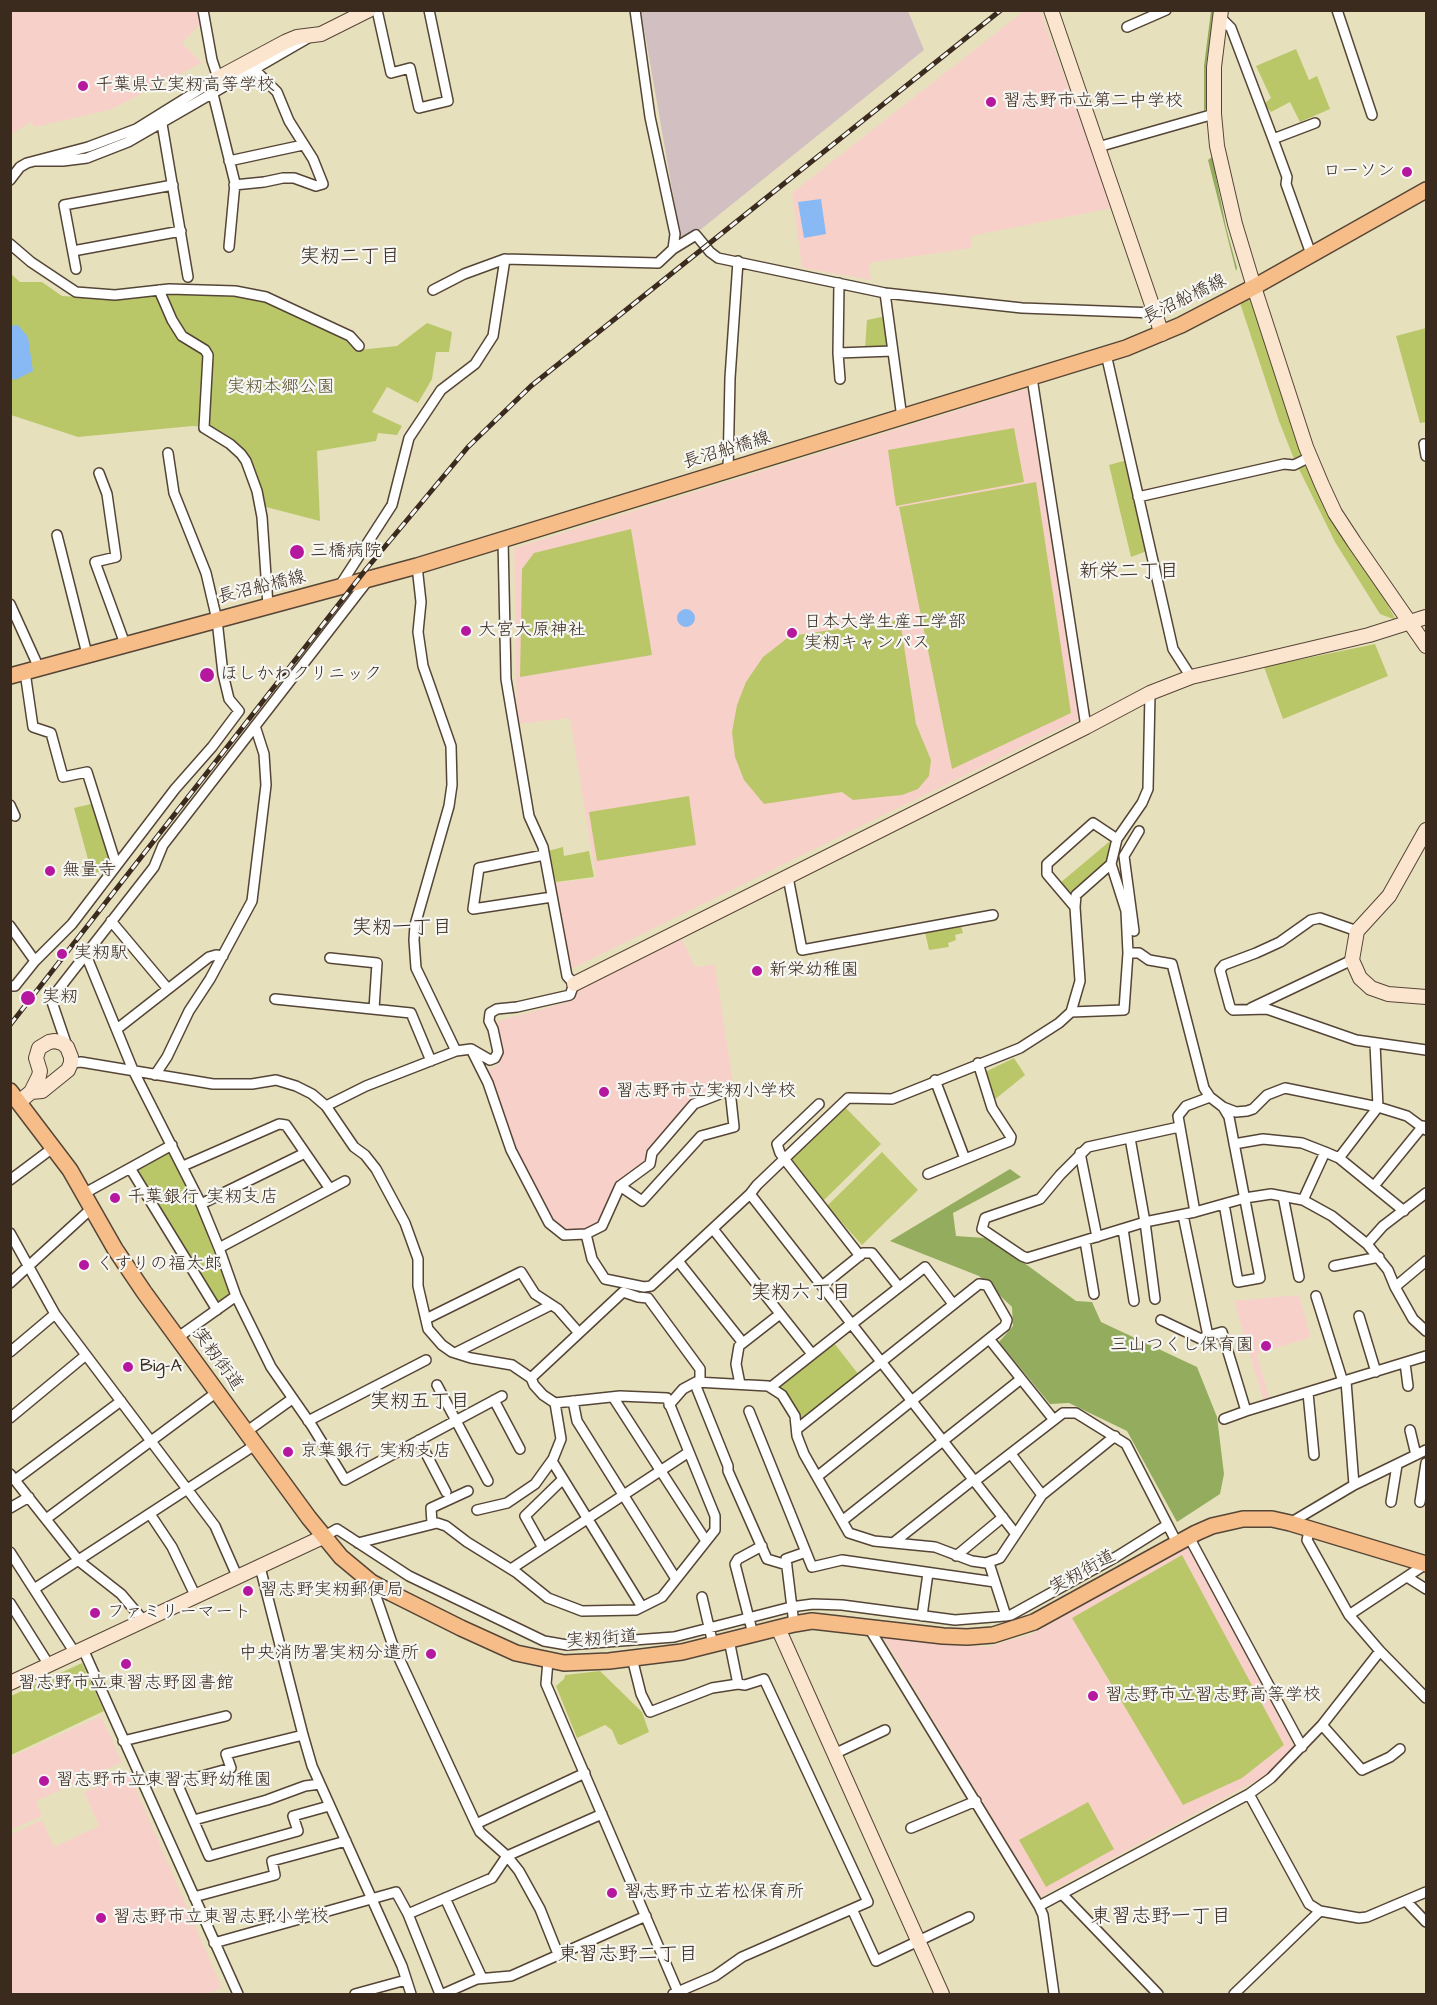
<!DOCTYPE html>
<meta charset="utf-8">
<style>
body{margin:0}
#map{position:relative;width:1437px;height:2005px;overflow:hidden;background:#e7e0bd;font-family:"Architects Daughter",sans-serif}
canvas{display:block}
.frame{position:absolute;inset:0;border:12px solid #3b2a1e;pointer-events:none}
</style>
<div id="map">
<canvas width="1437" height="2005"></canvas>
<div class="frame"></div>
</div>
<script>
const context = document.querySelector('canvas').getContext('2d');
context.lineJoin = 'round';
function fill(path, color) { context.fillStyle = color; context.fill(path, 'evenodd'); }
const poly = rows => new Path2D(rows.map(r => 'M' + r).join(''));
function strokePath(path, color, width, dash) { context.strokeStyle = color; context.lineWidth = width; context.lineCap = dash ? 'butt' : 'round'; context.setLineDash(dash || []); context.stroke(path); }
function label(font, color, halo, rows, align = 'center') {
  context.font = font + ' "Architects Daughter","Klee One",sans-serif'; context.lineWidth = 4.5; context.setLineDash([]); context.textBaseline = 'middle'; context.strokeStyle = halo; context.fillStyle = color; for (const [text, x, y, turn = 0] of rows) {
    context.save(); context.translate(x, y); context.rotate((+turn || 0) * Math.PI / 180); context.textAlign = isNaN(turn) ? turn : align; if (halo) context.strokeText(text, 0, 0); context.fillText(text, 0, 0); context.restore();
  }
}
const built = poly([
 [11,10,197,11,201,23,182,43,202,63,109,110,35,127,31,122,11,134],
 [1040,10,1112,208,971,236,971,248,869,263,871,280,802,268,792,193,1024,11],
 [1029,388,1081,718,573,968,570,967,556,883,596,878,570,718,517,724,514,548],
 [682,939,695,967,715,965,733,1083,692,1101,648,1149,645,1164,615,1183,598,1223,587,1230,566,1232,551,1220,514,1149,487,1071,499,1064,501,1054,498,1021,572,1001,580,988],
 [1299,1295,1311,1337,1257,1354,1270,1401,1264,1403,1234,1301],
 [1186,1545,1190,1547,1294,1746,1294,1749,1278,1768,1265,1776,1040,1897,882,1635,987,1647,1032,1634],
 [101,1716,122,1762,36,1801,42,1816,11,1830,11,1757],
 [129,1773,222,1988,207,1994,11,1994,11,1834,42,1820,54,1847,99,1826,84,1792]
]);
const industrial = poly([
 [641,11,908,11,924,50,700,230,678,241,679,229]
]);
const green = poly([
 [1296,49,1309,80,1317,76,1330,109,1300,122,1290,102,1271,112,1264,104,1271,98,1256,66],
 [10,273,20,282,42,282,62,296,114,299,156,294,248,297,266,302,348,339,358,350,397,346,427,323,452,332,449,352,436,352,432,379,418,403,387,387,372,412,402,426,397,435,378,433,376,441,317,451,320,521,266,507,259,480,254,466,247,456,211,427,192,426,78,437,11,415],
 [1252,295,1298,442,1396,620,1380,614,1335,542,1294,459,1279,421,1239,300],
 [886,316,890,346,865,348,867,320],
 [1426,328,1426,422,1420,423,1396,336],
 [1014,428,1024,482,896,506,888,450],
 [1127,460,1147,551,1131,557,1109,465],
 [1036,482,1071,713,952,769,899,507],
 [631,529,652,655,520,677,522,569,534,553],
 [900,620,916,724,931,760,929,776,918,789,902,795,853,800,842,792,764,804,744,780,735,757,732,732,737,705,746,682,763,657,790,636],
 [1375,644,1388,676,1283,719,1264,667],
 [689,796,696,845,597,861,589,812],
 [95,803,114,864,106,875,101,871,92,874,74,808],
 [1110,841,1106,863,1071,892,1067,892,1060,883],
 [563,847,564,856,589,851,594,877,556,882,548,851],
 [961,926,963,933,955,935,956,940,948,943,949,947,929,950,925,932],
 [1014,1058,1025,1075,993,1101,985,1072],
 [844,1106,881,1144,823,1201,791,1159],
 [170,1152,200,1215,230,1295,217,1305,136,1171],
 [882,1152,918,1190,862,1245,827,1206],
 [834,1343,859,1375,800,1421,797,1410,788,1395,777,1387],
 [1182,1555,1284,1745,1242,1778,1183,1805,1072,1618],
 [82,1663,104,1711,11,1755,11,1696],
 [600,1671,642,1712,649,1732,621,1745,618,1744,612,1730,605,1725,577,1738,556,1686,564,1679,565,1675],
 [1088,1802,1114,1849,1046,1887,1019,1840]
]);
const forest = poly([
 [1211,11,1214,11,1206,66,1206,109,1204,111,1204,66],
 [1212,157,1226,227,1237,268,1236,271,1208,160],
 [1010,1169,1021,1177,953,1213,956,1236,985,1238,1027,1265,1076,1301,1092,1302,1101,1322,1197,1367,1217,1417,1224,1474,1220,1494,1177,1522,1127,1431,1069,1403,1050,1404,999,1342,1013,1326,1012,1307,979,1276,890,1241]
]);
const water = poly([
 [821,199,826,234,804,238,798,202],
 [18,325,28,337,33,371,15,380,11,378,10,326],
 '677 618a9 9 0 1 1 18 0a9 9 0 1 1-18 0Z'
]);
const street = poly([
 [377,10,391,73,410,68,419,108,448,101,429,10],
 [635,10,650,117,675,234,673,249],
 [1337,10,1372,115],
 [1220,17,1231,28,1273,139,1287,177,1286,184,1311,254],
 [1127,27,1166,10],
 [213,94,235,183,229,247],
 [162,124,188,277],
 [1273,139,1315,123],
 [1098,147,1214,114],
 [37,161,63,161,87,158,128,142,308,38],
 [229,161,303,145],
 [10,180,20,167,27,163,88,147,136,129,218,78,212,60,203,10],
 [234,185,264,182,283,178,294,178,316,186,323,184,313,159,289,121,277,92,254,69],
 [10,244,31,262,76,292,115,295,169,289,235,291,266,297,350,336,359,346],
 [73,251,181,231],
 [76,269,64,205,173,185],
 [839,283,838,353,893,351],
 [159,290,172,320,182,336,205,350,208,355,204,428,230,444,241,454,246,461,257,491,262,517,268,606],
 [433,290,464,274,505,259,658,263,673,249,696,235,710,252,718,258,885,293,1022,308,1155,313],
 [885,293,902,418],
 [838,353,840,379],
 [1106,354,1173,649,1191,677],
 [1032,378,1086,727],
 [1424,444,1426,456],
 [728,471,730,378,738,261],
 [99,473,107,494,116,557,95,562,125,644],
 [1138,497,1284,464,1294,465,1310,457],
 [57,535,87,654],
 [417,566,421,602,418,632,423,666,451,746,452,785,449,806,415,925,414,940,416,968,456,1051],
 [339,587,392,505,409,438,441,390,475,364,493,336,505,259],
 [10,604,39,668],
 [25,672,33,727,51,733,63,777,87,772,116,864],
 [10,805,15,816],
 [544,855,479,868,473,909,552,897],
 [788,877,802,950,993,915],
 [1075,907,1047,874,1047,864,1093,823,1117,839],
 [111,921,168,989],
 [10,926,35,961],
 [1134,931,1124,856,1139,831],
 [1357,931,1320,918,1311,920,1280,942,1256,953,1224,965,1220,970,1230,1007,1233,1010,1267,1009,1356,1040,1426,1050],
 [1128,953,1139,953,1149,960,1172,964,1204,1088,1210,1097,1223,1107,1229,1117,1260,1278,1238,1282,1224,1204],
 [86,955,133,1070,201,1204,219,1248,236,1296,177,1338],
 [330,958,377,963,374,1009],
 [10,986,15,986,35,961,72,924,175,789,212,747,239,711,229,699,223,674,217,620,206,573,174,493,168,453],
 [275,999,411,1013,431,1061],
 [1251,1008,1352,960],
 [1071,1012,1124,1010,1128,953,1126,911,1111,864],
 [117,1029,209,957,216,955,223,956],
 [67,1046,51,999,154,867,163,845,369,579],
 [471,1049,488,1083,511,1150,549,1223,564,1235,586,1234,602,1226,620,1186,650,1164,652,1153,694,1104,730,1090,734,1127,701,1136,642,1201,620,1186],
 [71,1063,81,1062,213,1084,252,1084,276,1080,296,1086,312,1094,326,1106,366,1086,456,1051,471,1049,490,1060,495,1058,498,1052,493,1029,489,1021,490,1013,497,1009,517,1007,570,995,574,984,567,976,543,847,529,816,506,679,503,540],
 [155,1075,167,1057,189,1011,210,979,252,901,266,785,264,754,255,726],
 [935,1080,965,1159],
 [819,1104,777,1144,780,1153,789,1165,860,1256],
 [326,1106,354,1147,365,1155,376,1169,405,1223,418,1259,418,1286,428,1329,442,1345,452,1352,471,1358,512,1365,531,1378,623,1292,638,1297,648,1298,700,1369,700,1382],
 [1223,1107,1236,1112,1247,1111,1253,1109,1267,1095,1285,1088,1378,1107,1407,1116,1426,1130],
 [1179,1127,1088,1147,1060,1175,1040,1199,985,1218,982,1229,1022,1256,1027,1258,1145,1222,1195,1212,1245,1198,1271,1194,1303,1200,1332,1216,1367,1244,1388,1270,1395,1287,1413,1319,1426,1331],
 [1130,1138,1145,1222,1155,1299],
 [1234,1144,1263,1139,1302,1143,1325,1152,1339,1158,1404,1211],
 [1080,1153,1097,1237],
 [1339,1158,1378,1107,1375,1044],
 [183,1166,279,1124,286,1125,330,1189],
 [130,1168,217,1310],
 [928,1174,1010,1141,1011,1137,992,1108,978,1063],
 [10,1180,54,1147],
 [1374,1186,1423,1126],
 [85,1193,172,1145],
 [750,1194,1015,1533],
 [1283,1196,1299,1277],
 [1303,1200,1325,1152],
 [201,1204,305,1153],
 [1195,1212,1178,1116,1186,1106,1210,1097],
 [1183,1215,1208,1336,1222,1332,1246,1411,1426,1356],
 [713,1229,812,1354],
 [1123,1229,1134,1301],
 [10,1233,55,1314,215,1526,238,1578],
 [586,1234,592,1259,605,1279,644,1287,651,1286,750,1194,757,1185,848,1098,892,1099,1020,1048,1059,1023,1071,1012,1080,981,1075,907,1076,895,1111,864,1117,839,1142,803,1148,789,1150,693],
 [1085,1241,1094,1294],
 [1367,1244,1383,1226,1426,1193],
 [219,1248,345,1181],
 [678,1261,743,1343],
 [1334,1266,1379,1257],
 [10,1283,92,1208],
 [822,1286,863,1253,872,1253,899,1287],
 [1395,1287,1426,1261],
 [236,1296,271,1367,312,1426,345,1480,502,1396],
 [1316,1296,1343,1382],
 [1359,1316,1376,1372],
 [426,1319,521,1272,535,1294,558,1309,579,1333],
 [1161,1320,1201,1339,1208,1336],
 [852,1324,925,1267,953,1304],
 [990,1340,1054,1420],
 [10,1352,55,1314],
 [455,1353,551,1305],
 [1405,1363,1408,1386],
 [1346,1381,1354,1485],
 [696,1382,697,1389,728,1466,728,1471,767,1559,787,1565],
 [740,1384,736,1364,739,1346,780,1314],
 [437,1385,488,1481],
 [771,1387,852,1323],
 [1308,1393,1314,1455],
 [613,1397,706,1541],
 [494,1400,520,1449],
 [573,1401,577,1421,676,1579],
 [669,1405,683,1389,696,1382,768,1386,782,1395,795,1416,797,1436,804,1454,849,1533,874,1541,935,1547,972,1561,986,1563,1000,1558,1042,1495,1115,1436],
 [749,1411,812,1567,842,1560,995,1582],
 [10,1418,86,1355],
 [1224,1419,1246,1411],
 [308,1421,426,1360],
 [797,1429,979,1284,987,1285,1007,1320,1005,1326,818,1476],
 [1410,1430,1416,1455],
 [246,1432,292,1399],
 [419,1440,446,1492],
 [1011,1454,1042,1495],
 [552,1461,642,1607],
 [10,1474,79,1561,121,1594,143,1620],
 [15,1480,121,1401],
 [975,1481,1063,1413,1076,1413,1126,1444,1177,1543],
 [1391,1502,1397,1465],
 [1420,1502,1426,1463],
 [10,1508,29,1497],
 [477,1510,507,1503,535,1484,553,1459,561,1439,555,1403,543,1395,534,1385,531,1378],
 [150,1514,172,1547,196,1597],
 [46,1519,217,1392],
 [842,1521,1021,1379],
 [432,1523,431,1508,468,1491],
 [1290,1523,1354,1485,1426,1450],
 [1310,1528,1307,1540,1349,1615,1380,1651,1426,1698],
 [323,1537,337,1529,409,1576,544,1641,567,1645,674,1637,791,1607,813,1604,842,1605,955,1620,1005,1616,1011,1615,1116,1557,1167,1525],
 [1189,1537,1302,1747],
 [358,1543,437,1523,446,1526,467,1542,517,1573,548,1598,582,1611,636,1610,662,1597,715,1530,715,1516,667,1398,620,1396,555,1403],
 [893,1543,974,1479],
 [543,1548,525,1516,563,1479],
 [10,1552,75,1653],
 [956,1556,1003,1517],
 [989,1563,1006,1616],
 [260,1567,303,1735,312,1766,402,1966,411,1994],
 [511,1569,689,1452],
 [1407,1577,1426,1589],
 [371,1582,392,1643,476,1824,480,1832,507,1856,519,1871,540,1909,558,1954],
 [34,1589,255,1445],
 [702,1597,713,1644],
 [10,1603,49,1665],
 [1349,1615,1426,1564],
 [922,1616,928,1573],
 [794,1624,786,1559,806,1552],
 [869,1628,1039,1906,1043,1915,1054,1994],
 [753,1634,735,1564,738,1559,762,1546],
 [83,1649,238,1994],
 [632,1658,641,1694,650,1712,712,1688,738,1684],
 [548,1661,546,1684,678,1992],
 [1322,1725,1362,1770,1390,1757,1400,1749],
 [303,1735,226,1754,231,1768,177,1783,209,1856,298,1831,293,1816,329,1806],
 [123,1741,226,1716],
 [834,1754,885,1730],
 [1249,1794,1309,1904,1320,1911,1359,1918,1367,1917,1426,1892],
 [194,1820,267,1800,305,1786,320,1784],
 [476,1824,585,1773],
 [911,1828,976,1801],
 [1062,1894,1158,1994],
 [194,1897,275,1875,272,1861,346,1841],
 [445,1898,482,1978],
 [1407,1902,1426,1922],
 [1039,1906,1249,1794,1271,1778,1322,1725,1380,1651],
 [852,1909,876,1961,969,1917],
 [408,1914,440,1994],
 [214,1943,396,1892,408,1914,492,1878,507,1856,602,1814],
 [355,1994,406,1980],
 [443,1994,477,1979,511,1976,646,1916],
 [673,1994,715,1976,742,1957,868,1902,764,1679,745,1685,738,1684,729,1640],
 [1234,1994,1320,1911]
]);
const secondary = poly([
 [1051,10,1162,334],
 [1221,10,1214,67,1214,114,1217,146,1235,224,1254,287,1306,447,1322,485,1335,513,1354,542,1426,646],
 [218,78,285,42,297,37,321,34,369,10],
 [1426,830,1389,896,1357,931,1352,960,1360,978,1371,988,1388,994,1426,997],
 [574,984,1086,727,1150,693,1191,677,1369,635,1426,617],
 [19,1102,31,1092,42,1091,68,1070,71,1063,71,1057,67,1047,62,1043,55,1041,49,1042,39,1048,36,1058,40,1071,39,1076,31,1092],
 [778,1628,942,1994],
 [10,1683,323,1537]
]);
const primary = poly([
 [10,676,417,566,1126,348,1181,325,1254,287,1426,190],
 [10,1091,70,1170,115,1249,144,1292,309,1518,341,1557,371,1582,391,1593,461,1628,516,1653,564,1663,609,1661,682,1652,794,1624,812,1621,943,1636,967,1637,993,1635,1034,1622,1196,1533,1212,1526,1243,1519,1272,1519,1290,1523,1426,1564]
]);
const rail = poly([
 [10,1025,367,568,468,447,531,386,1001,10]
]);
const markers = [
 [83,86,6,"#b5179e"],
 [991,102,6,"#b5179e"],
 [1407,172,6,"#b5179e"],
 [297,552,8,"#b5179e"],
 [466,631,6,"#b5179e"],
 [792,633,6,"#b5179e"],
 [207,675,8,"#b5179e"],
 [50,871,6,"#b5179e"],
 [62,954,6,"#b5179e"],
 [757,971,6,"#b5179e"],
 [28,998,8,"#b5179e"],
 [604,1092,6,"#b5179e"],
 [115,1198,6,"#b5179e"],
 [84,1265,6,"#b5179e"],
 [1266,1346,6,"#b5179e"],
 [128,1367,6,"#b5179e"],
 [288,1452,6,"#b5179e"],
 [248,1591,6,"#b5179e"],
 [95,1613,6,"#b5179e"],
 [431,1654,6,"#b5179e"],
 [126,1664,6,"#b5179e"],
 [1093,1696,6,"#b5179e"],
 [44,1781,6,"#b5179e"],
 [612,1893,6,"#b5179e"],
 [101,1918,6,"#b5179e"]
];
const poiNames = [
 ["千葉県立実籾高等学校",95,86],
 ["習志野市立第二中学校",1003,102],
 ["ローソン",1395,172,"right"],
 ["三橋病院",310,552],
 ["日本大学生産工学部",804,623],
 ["実籾キャンパス",804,644],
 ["大宮大原神社",478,631],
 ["ほしかわクリニック",220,675],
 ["無量寺",62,871],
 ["実籾駅",74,954],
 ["新栄幼稚園",769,971],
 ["実籾",42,998],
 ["習志野市立実籾小学校",616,1092],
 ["千葉銀行 実籾支店",127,1198],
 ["くすりの福太郎",96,1265],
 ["三山つくし保育園",1254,1346,"right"],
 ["Big-A",140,1367],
 ["京葉銀行 実籾支店",300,1452],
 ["習志野実籾郵便局",260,1591],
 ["ファミリーマート",107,1613],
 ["中央消防署実籾分遣所",419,1654,"right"],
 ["習志野市立東習志野図書館",126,1684,"center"],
 ["習志野市立習志野高等学校",1105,1696],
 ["習志野市立東習志野幼稚園",56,1781],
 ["習志野市立若松保育所",624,1893],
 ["習志野市立東習志野小学校",113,1918]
];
const streetNames = [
 ["長沼船橋線",1185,300,-26],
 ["長沼船橋線",727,451,-17],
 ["長沼船橋線",262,588,-14],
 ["実籾街道",217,1360,54],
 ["実籾街道",1083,1573,-29],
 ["実籾街道",602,1640,-4]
];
const parkNames = [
 ["実籾本郷公園",281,388]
];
const neighbourhoodNames = [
 ["実籾二丁目",350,258],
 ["新栄二丁目",1129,573],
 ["実籾一丁目",402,929],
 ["実籾六丁目",801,1294],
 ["実籾五丁目",420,1403],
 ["東習志野一丁目",1161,1918],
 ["東習志野二丁目",628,1956]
];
fill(built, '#f7d1c9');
fill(industrial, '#d2bfc1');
fill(green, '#bac769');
fill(forest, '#93ac5d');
fill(water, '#88b9f4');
strokePath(street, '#554536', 12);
strokePath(secondary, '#554536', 16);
strokePath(primary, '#554536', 18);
strokePath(street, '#fff', 9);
strokePath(secondary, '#fce5cf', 14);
strokePath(primary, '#f7bd88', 15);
strokePath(rail, '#3b2a1e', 5);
strokePath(rail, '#f6f6f2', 3, [9]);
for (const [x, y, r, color] of markers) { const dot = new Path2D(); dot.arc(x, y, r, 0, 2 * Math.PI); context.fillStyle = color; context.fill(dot); strokePath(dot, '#f6f6f2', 2); }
label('18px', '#3b2a1e', '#f6f6f2', poiNames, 'left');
label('18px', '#3b2a1e', '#f6f6f2', streetNames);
label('18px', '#5b5131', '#f6f6f2', parkNames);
label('20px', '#3b2a1e', '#f6f6f2', neighbourhoodNames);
</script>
